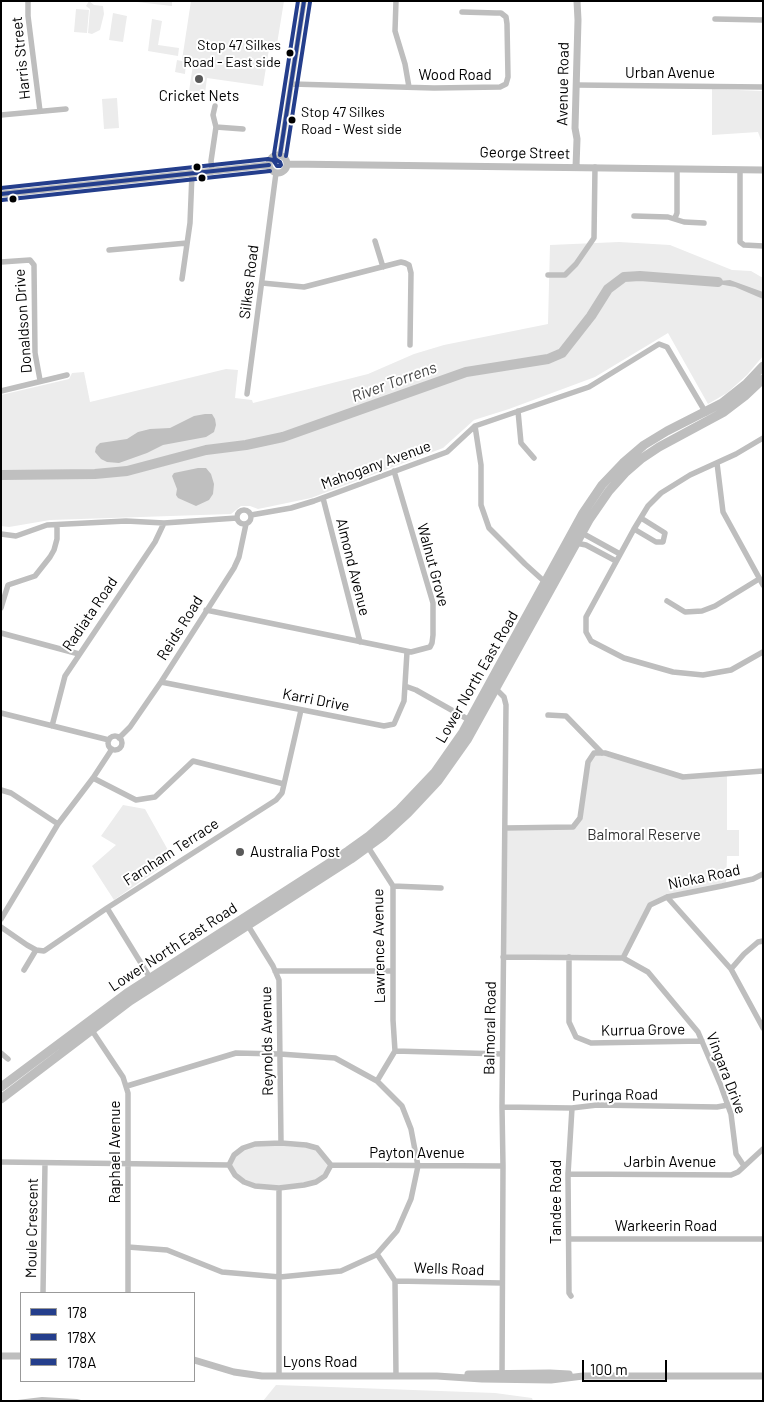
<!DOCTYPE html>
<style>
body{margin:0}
#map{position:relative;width:764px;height:1402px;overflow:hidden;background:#fff;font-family:Barlow,sans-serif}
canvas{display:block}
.frame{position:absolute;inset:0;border:2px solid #000;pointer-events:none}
.legend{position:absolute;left:20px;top:1292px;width:175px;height:90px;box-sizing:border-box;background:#fff;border:1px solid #999;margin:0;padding:6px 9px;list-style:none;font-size:15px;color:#000}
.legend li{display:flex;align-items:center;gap:10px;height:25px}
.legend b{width:25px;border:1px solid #999}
.scale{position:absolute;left:582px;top:1360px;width:85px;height:22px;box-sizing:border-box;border:2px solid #000;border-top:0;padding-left:6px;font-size:15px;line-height:18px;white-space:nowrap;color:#000;-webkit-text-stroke:4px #fff;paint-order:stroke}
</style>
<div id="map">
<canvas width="764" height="1402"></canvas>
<div class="frame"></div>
<ul class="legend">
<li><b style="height:6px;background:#243e8c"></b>178</li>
<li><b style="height:6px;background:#243e8c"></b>178X</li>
<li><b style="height:6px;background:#243e8c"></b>178A</li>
</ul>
<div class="scale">100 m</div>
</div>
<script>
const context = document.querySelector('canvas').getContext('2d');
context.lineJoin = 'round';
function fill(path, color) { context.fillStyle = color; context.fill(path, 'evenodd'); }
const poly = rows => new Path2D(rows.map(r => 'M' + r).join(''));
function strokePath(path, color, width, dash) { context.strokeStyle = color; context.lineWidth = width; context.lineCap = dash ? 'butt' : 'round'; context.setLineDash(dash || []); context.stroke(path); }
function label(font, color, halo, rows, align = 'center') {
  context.font = font + ' Barlow,sans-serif'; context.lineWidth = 4; context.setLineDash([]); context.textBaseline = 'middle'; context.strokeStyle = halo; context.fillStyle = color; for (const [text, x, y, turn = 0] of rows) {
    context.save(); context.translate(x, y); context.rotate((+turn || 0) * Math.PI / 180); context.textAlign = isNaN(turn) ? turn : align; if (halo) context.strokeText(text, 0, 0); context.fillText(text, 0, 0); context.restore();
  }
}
const green = poly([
 [89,1,94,5,103,6,104,14,100,30,92,34,88,33,90,9,86,6],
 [128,1,172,1,172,6],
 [191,1,284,1,277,44,270,43,263,86,207,78,205,93,189,91,193,65,208,67,209,64,182,60],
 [76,9,89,10,87,33,74,32],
 [113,13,127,16,123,42,109,40],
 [152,19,162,21,158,45,179,48,178,56,148,51],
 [177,60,186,62,185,74,175,72],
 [712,89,763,91,763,140,761,140,758,132,712,135],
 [117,98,119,128,104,129,102,99],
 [619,242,670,245,732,270,751,271,763,278,763,356,747,375,727,393,708,404,668,333,595,377,509,409,474,420,443,448,311,498,258,509,250,506,241,506,231,514,50,520,9,527,1,526,1,395,69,379,72,373,84,372,90,402,226,369,238,370,235,398,252,400,253,403,368,374,414,354,444,345,548,324,550,245],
 [594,753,683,777,727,773,727,830,739,830,739,856,727,856,726,885,667,897,650,905,623,958,503,957,505,828,573,827,580,818,588,762],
 [123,805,145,809,173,859,114,900,92,866,116,845,101,836],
 [255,1144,317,1148,331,1165,316,1182,279,1188,244,1182,229,1165,234,1155],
 [276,1385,495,1393,532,1398,533,1401,263,1401]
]);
const water = poly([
 [730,280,763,292,763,299,735,287,707,282],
 [205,414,212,414,215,419,216,425,214,432,206,437,163,445,147,453,119,463,107,462,101,459,95,452,96,447,100,443,127,439,138,432,150,429,170,428,194,416],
 [198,468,206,468,211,474,214,484,213,494,209,500,196,506,178,498,176,495,177,489,172,476,174,473],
 [42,1397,77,1399,85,1401,9,1401]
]);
const river = poly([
 [1,475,95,474,127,471,206,450,246,445,283,437,466,372,548,359,562,353,591,316,608,289,624,277,640,276,718,282]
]);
const minor = poly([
 [28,1,28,16,40,111],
 [396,1,395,31,405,64,409,87],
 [715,19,763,20],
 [292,84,434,88,500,87,506,84,508,77,507,24,506,17,501,13,496,13,462,12],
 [576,85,763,87],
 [1,115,66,109],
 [216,127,243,129],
 [280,155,304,1],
 [740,170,740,242,744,245,763,246],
 [212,172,211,161,216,127,213,115,215,106],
 [634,216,668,217,684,222,704,223],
 [675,218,677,213,677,169],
 [375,241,383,267],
 [109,250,187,243],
 [1,262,30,260,34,265,35,353,40,380],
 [548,275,565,275,576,264,594,238,595,167],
 [182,279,190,223,192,174],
 [262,283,304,287,401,262,405,263,409,265,411,273,410,345],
 [1,391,67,375],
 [247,394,276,173],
 [518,411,521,443,534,458],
 [475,426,481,465,481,505,489,528,525,564,546,583],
 [763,438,736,454,690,475,661,493,648,506,634,529,586,617,586,632,591,641,624,658,673,672,703,675,731,670,763,652],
 [717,463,723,512,763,585],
 [323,498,360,642],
 '237 517a7 7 0 1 1 14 0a7 7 0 1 1-14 0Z',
 [251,515,291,508,314,501,447,452,475,426,589,387,659,344,667,347,706,413],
 [634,529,656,542,663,542,665,533,641,518],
 [1,534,16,536,47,525,126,521,164,523,237,518],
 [579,534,582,533,620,554],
 [576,543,586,545,616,561],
 [667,601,685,612,702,611,715,606,759,579],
 [1,608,8,585,35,576,50,557,54,550,57,539,57,525],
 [206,610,411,652,430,647,432,643,433,635,433,603,394,471],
 [1,633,79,654],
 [161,682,384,726,394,724,404,701,407,652],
 [405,686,416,690,471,721],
 [495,688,504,697,506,705,502,1107,503,1166,502,1377],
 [1,713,109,740],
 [548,715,566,716,602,753],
 [52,726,65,676,155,542,164,523],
 '108 743a7 7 0 1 1 14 0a7 7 0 1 1-14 0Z',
 [119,738,130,727,161,682,234,568,239,557,246,524],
 [93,778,136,800,155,797,193,761,284,784],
 [1,790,11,793,58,824],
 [505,828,573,827,580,818,588,762,594,753,605,753,683,777,763,771],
 [368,847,393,886,393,1020,395,1051],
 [393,886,441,888],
 [667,897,731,969,763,1028],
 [107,908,152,981],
 [1,919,58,824,93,778,112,749],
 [247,924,273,966,279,980,281,1143],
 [1,927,27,945,36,950,44,951,107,908,276,800,282,793,301,710],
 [503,957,623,958,648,972,698,1032,721,1086,731,1114,736,1154,744,1166],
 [569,957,569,1022,576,1037,591,1043,702,1041],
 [623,958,650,905,667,897,722,886,753,879,763,874],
 [731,969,744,954,758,942,763,941],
 [24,970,36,950],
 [275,971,393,971],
 [91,1029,123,1077,128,1093,128,1293],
 [1,1053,8,1059],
 [377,1081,395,1051,502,1054],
 [127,1086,236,1053,280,1054,335,1058,377,1081,402,1106,411,1129,418,1166,411,1199,397,1231,376,1255,341,1271,280,1277,222,1272,167,1250,128,1247],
 [502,1107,572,1108,597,1105,717,1107,728,1105],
 [281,1143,306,1145,317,1148,331,1165,325,1176,316,1182,304,1185,279,1188,255,1186,244,1182,235,1175,229,1165,234,1155,243,1148,255,1144,281,1143],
 [1,1162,229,1165],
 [331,1165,503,1166],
 [568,1174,731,1175,738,1172,763,1149],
 [279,1188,279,1376],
 [569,1239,763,1239],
 [377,1254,395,1281,396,1376],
 [395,1281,502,1283],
 [43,1293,45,1163],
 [571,1296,569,1293,568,1174,572,1108]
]);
const tertiary = poly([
 '269 164a9 9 0 1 1 18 0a9 9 0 1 1-18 0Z',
 [288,164,763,170],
 [576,167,577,139,575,128,578,20,577,1],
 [1,194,269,165],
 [1,1356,21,1356],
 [194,1360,234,1372,262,1376,437,1376,482,1379,551,1380,583,1376,763,1376],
 [468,1374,550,1373,569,1374]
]);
const primary = poly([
 [1,1087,127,993,348,851,369,836,398,811,435,772,463,732,583,513,602,485,623,463,644,445,667,431,722,403,746,384,763,366],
 [1,1099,130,1001,351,859,384,835,408,813,438,781,467,740,589,520,609,491,626,472,641,459,659,447,724,412,745,396,763,379]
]);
const bus1 = poly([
 [280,155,304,1],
 [1,194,269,165]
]);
const bus2 = poly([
 [286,156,310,2],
 [2,200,270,171]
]);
const bus3 = poly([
 [1,188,268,159,273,160,277,166,280,166,281,165,280,162,275,159,274,154,298,1]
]);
const markers = [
 [290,53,4.5,"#000"],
 [199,79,5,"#595959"],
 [292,120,4.5,"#000"],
 [197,167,4.5,"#000"],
 [202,178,4.5,"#000"],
 [13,199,4.5,"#000"],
 [240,852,5,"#595959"]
];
const busNames = [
 ["Stop 47 Silkes",281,45],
 ["Road - East side",281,62],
 ["Stop 47 Silkes",301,112,"left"],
 ["Road - West side",301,129,"left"]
];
const streetNames = [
 ["Harris Street",21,58,-96],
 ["Urban Avenue",670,73],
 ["Wood Road",455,75],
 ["Avenue Road",563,84,-89],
 ["George Street",525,153,1],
 ["Silkes Road",249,282,-83],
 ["Donaldson Drive",23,321,-94],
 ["Mahogany Avenue",376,465,-20],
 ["Walnut Grove",433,565,75],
 ["Almond Avenue",353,567,76],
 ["Radiata Road",90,614,-56],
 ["Reids Road",180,628,-58],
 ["Lower North East Road",477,677,-60],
 ["Karri Drive",316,700,11],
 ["Farnham Terrace",171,852,-33],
 ["Nioka Road",704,877,-12],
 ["Lawrence Avenue",379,946,-91],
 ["Lower North East Road",173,947,-33],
 ["Balmoral Road",490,1028,-89],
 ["Kurrua Grove",643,1030,-1],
 ["Reynolds Avenue",267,1041,-91],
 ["Vingara Drive",726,1073,69],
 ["Puringa Road",615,1095,-1],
 ["Raphael Avenue",115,1152,-90],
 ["Payton Avenue",417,1153],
 ["Jarbin Avenue",670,1162],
 ["Tandee Road",556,1202,-90],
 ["Warkeerin Road",666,1226],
 ["Moule Crescent",32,1228,-89],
 ["Wells Road",449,1269,2],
 ["Lyons Road",320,1362]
];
const poiNames = [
 ["Cricket Nets",199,96],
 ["Australia Post",250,852,"left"]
];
const parkNames = [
 ["Balmoral Reserve",644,835]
];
const waterNames = [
 ["River Torrens",394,382,-20]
];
fill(green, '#ececec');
fill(water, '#bfbfbf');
strokePath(river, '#bfbfbf', 10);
strokePath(minor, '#bebebe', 5.5);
strokePath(tertiary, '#bebebe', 7);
strokePath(primary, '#bebebe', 9);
strokePath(bus1, '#243e8c', 4);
strokePath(bus2, '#243e8c', 4);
strokePath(bus3, '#243e8c', 4);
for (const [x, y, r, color] of markers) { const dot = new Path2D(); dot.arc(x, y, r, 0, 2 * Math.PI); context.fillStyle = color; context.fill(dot); strokePath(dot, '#fff', 2); }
label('14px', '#000', '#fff', busNames, 'right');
label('15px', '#000', '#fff', streetNames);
label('15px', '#000', '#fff', poiNames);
label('15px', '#333', '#fff', parkNames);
label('italic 16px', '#444', '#fff', waterNames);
</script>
